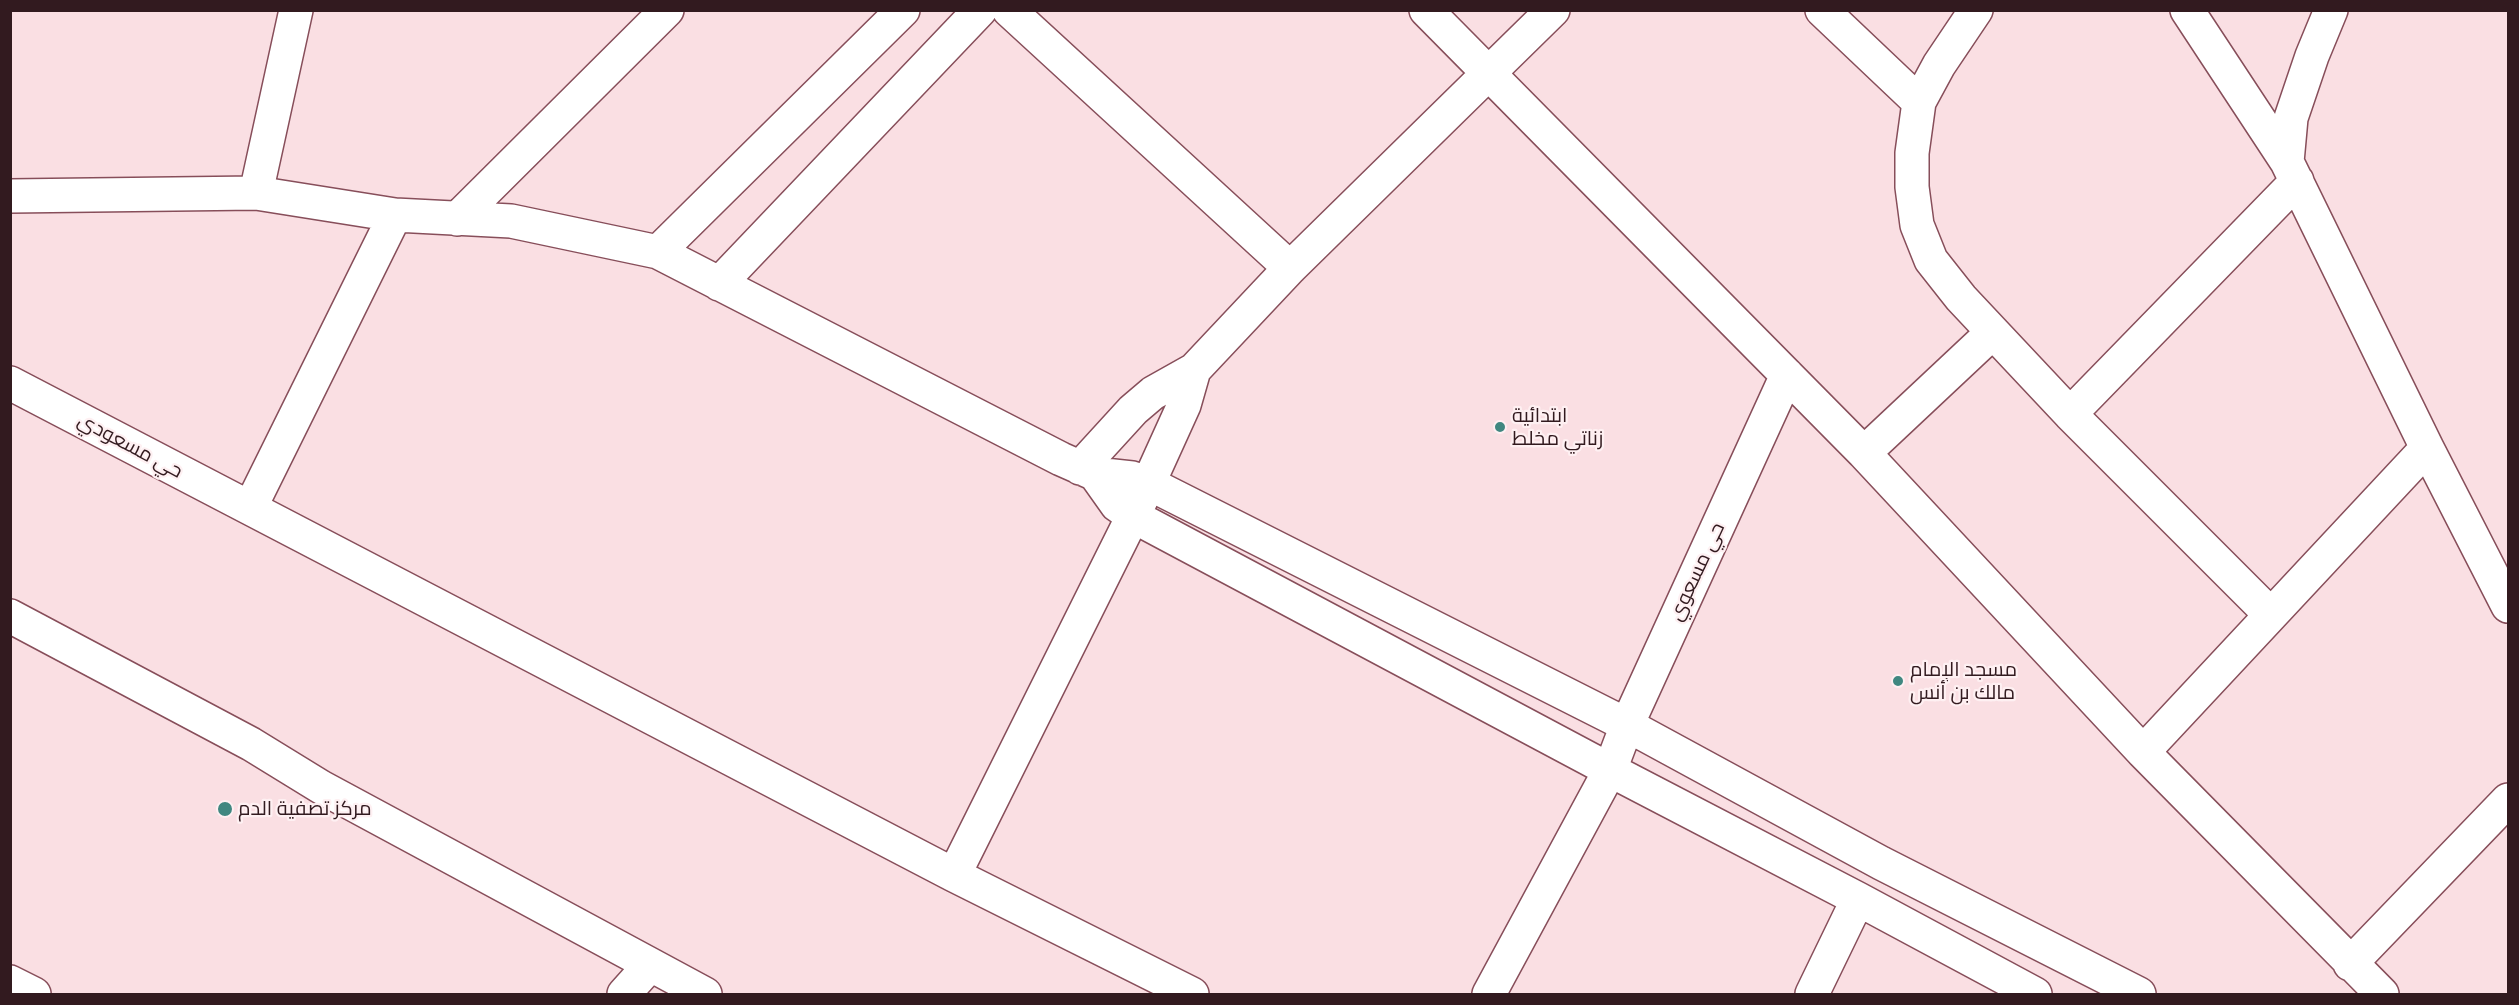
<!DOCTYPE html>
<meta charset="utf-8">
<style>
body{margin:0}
#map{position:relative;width:2519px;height:1005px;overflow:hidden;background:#fadfe3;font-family:"IBM Plex Sans",sans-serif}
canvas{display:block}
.frame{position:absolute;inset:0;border:12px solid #321a1f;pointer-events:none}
</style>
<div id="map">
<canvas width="2519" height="1005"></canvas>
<div class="frame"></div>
</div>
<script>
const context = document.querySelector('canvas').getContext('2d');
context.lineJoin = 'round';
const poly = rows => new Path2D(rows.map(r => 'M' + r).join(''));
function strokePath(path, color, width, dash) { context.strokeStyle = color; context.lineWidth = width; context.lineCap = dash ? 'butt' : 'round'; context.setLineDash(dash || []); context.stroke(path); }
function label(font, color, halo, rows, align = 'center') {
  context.font = font + ' "IBM Plex Sans",Cairo,sans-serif'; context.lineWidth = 4.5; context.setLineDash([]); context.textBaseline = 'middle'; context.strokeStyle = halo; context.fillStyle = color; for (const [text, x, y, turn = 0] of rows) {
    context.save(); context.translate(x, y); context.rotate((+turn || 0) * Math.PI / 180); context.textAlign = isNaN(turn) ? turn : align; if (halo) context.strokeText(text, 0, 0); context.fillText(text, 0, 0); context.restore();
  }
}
const street = poly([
 [1009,10,1290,268],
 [1426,10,1864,453,2143,752,2382,994],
 [1822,10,1919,102,1912,153,1912,187,1917,225,1931,260,1961,298,2070,414,2271,615],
 [2187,10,2287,162,2427,448,2508,606],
 [1919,102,1939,65,1976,10],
 [2287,162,2291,118,2312,56,2331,10],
 [256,193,296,10],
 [10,196,256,193,395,215,511,221,658,252,1061,459,1095,474,1132,478,1148,483,1627,725,1881,863,2139,994],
 [457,219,667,10],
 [658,252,903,10],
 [719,284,980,10],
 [10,383,954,875,1192,994],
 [2070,414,2297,181],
 [1864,453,1993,332],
 [1080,468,1133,410,1153,393,1194,370,1290,268,1553,10],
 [1095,474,1117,505,1133,516,1610,770,1858,899,2035,994],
 [250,508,395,215],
 [10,616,251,744,321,787,705,994],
 [2143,752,2427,448],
 [954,875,1140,502,1184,405,1194,370],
 [2350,964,2508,800],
 [624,994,650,965],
 [1489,994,1610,770,1627,725,1787,375],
 [1812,994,1858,899]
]);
const secondary = poly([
 [10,982,34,994]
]);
const markers = [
 [1500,427,6,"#408780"],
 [1898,681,6,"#408780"],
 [225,809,8,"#408780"]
];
const poiNames = [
 ["ابتدائية",1512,416],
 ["زناتي مخلط",1512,439],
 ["مسجد الإمام",1910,670],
 ["مالك بن أنس",1910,693],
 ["مركز تصفية الدم",238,809]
];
const streetNames = [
 ["حي مسعودي",130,446,28],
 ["حي مسعوي",1697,572,-65]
];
strokePath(street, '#874e5a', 36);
strokePath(secondary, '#874e5a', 36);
strokePath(street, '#fff', 33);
strokePath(secondary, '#fff', 33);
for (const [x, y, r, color] of markers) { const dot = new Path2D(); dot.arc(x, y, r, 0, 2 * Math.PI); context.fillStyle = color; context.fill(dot); strokePath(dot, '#fef0f2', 2); }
label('20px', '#321a1f', '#fef0f2', poiNames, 'left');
label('20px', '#321a1f', '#fef0f2', streetNames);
</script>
